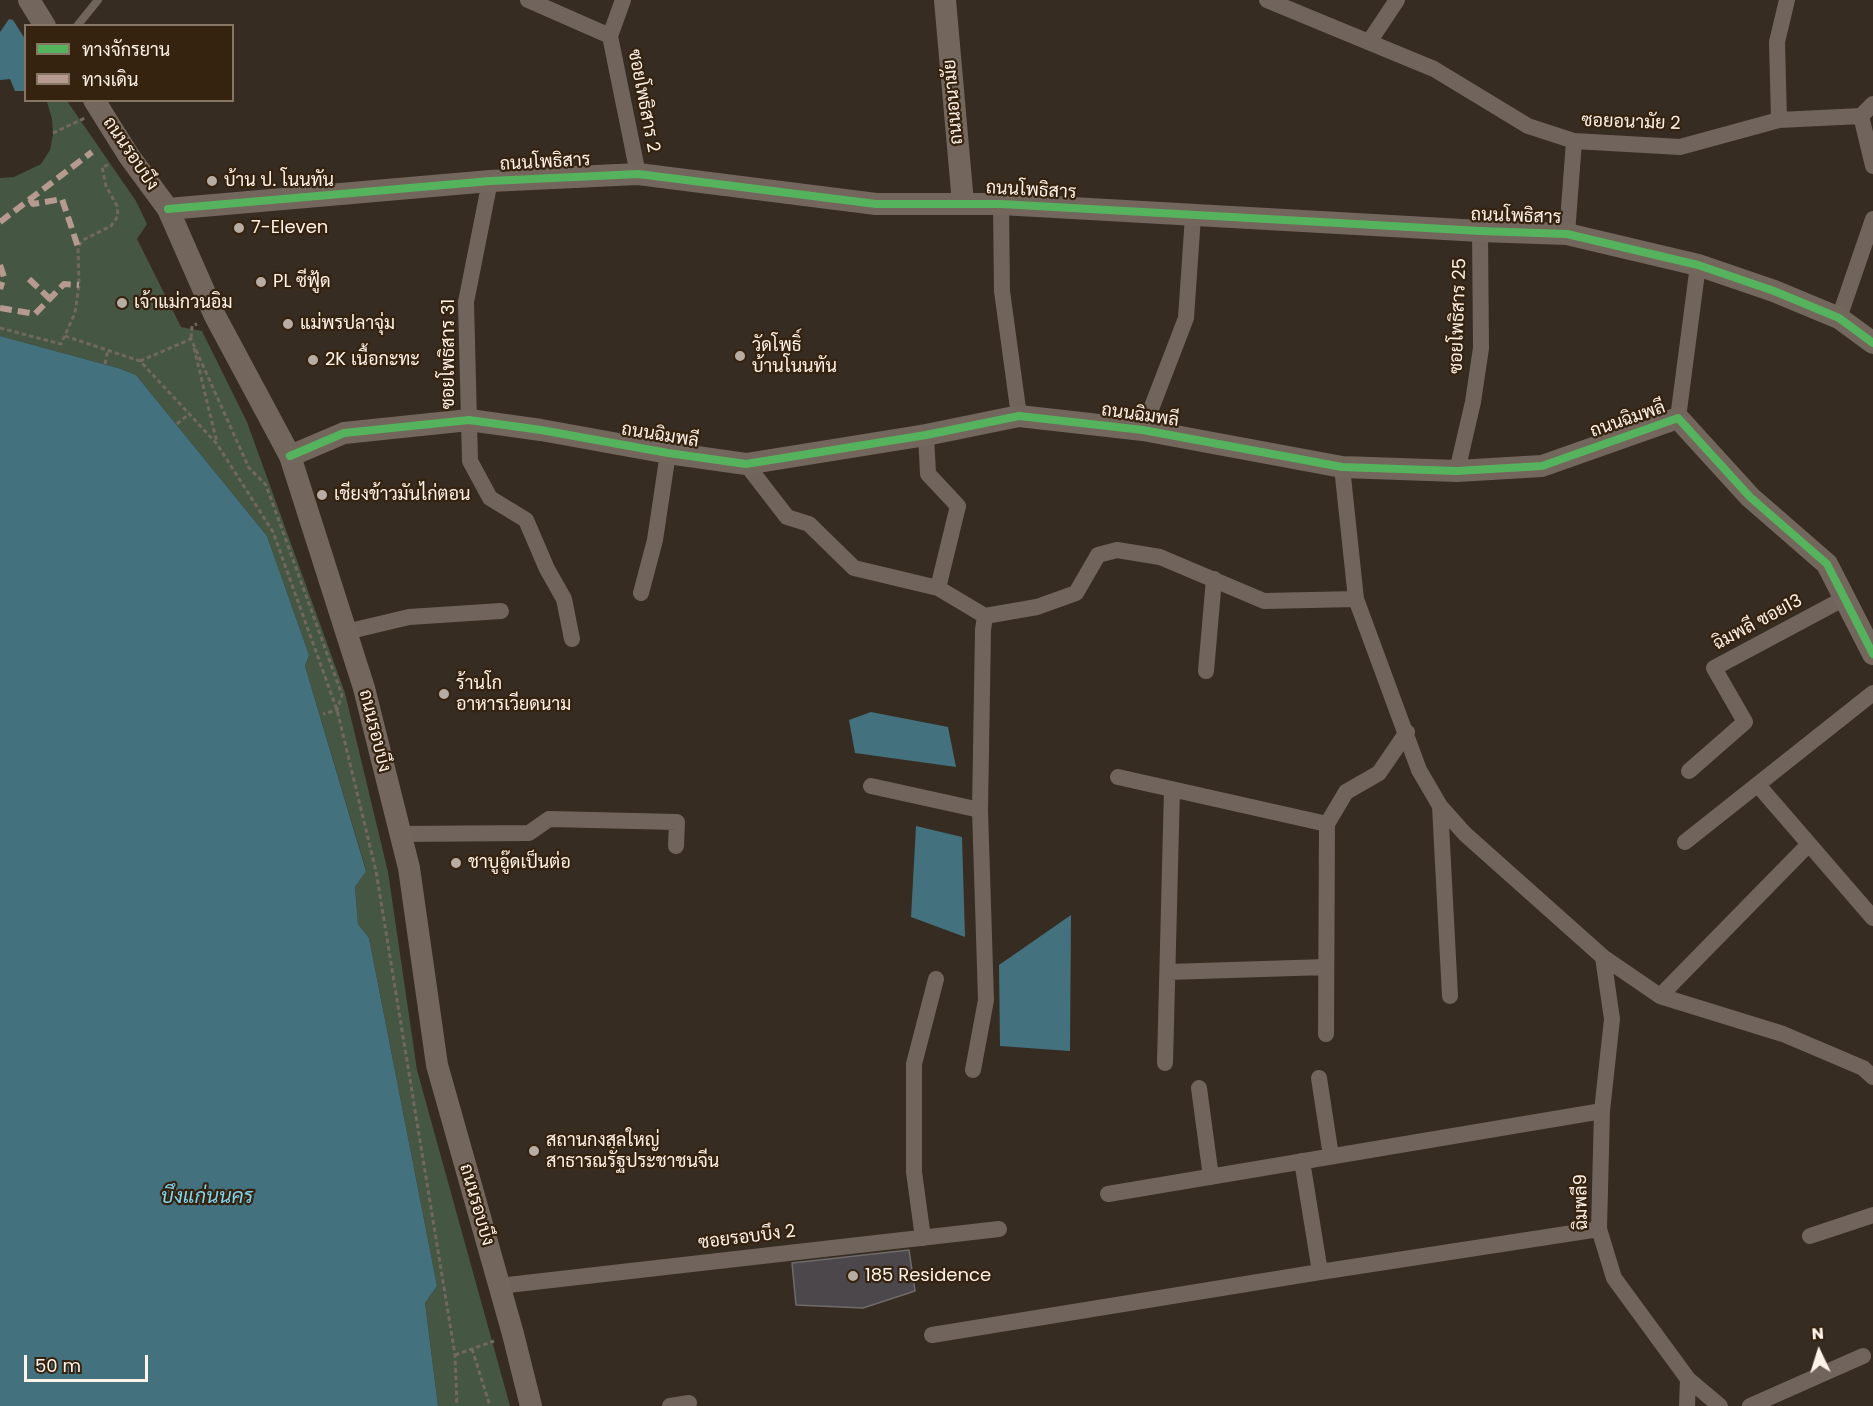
<!DOCTYPE html>
<meta charset="utf-8">
<style>
body{margin:0}
#map{position:relative;width:1873px;height:1406px;overflow:hidden;background:#372c21;font-family:Poppins,Sarabun,sans-serif}
canvas{display:block}
.legend{position:absolute;left:24px;top:24px;width:210px;height:78px;box-sizing:border-box;background:#35220f;border:2px solid #857666;margin:0;padding:8px 10px;list-style:none;font-size:18px;color:#fef3e9}
.legend li{display:flex;align-items:center;gap:12px;height:30px}
.legend b{width:30px;border:2px solid #857666}
.north{position:absolute;left:1789px;top:1322px;width:60px;height:60px;-webkit-text-stroke:4px #35220f;paint-order:stroke;rotate:356deg;font-size:16px;font-weight:700;line-height:24px;text-align:center;color:#fef3e9}
.north::after{content:'';display:block;margin:auto;width:21px;height:27px;background:#fef3e9;clip-path:polygon(50% 0,100% 100%,50% 72%,0 100%)}
.scale{position:absolute;left:24px;top:1355px;width:124px;height:27px;box-sizing:border-box;border:3px solid #fef3e9;border-top:0;padding-left:8px;font-size:18px;line-height:21px;white-space:nowrap;color:#fef3e9;-webkit-text-stroke:4px #35220f;paint-order:stroke}
</style>
<div id="map">
<canvas width="1873" height="1406"></canvas>
<ul class="legend">
<li><b style="height:8px;background:#56b35d"></b>ทางจักรยาน</li>
<li><b style="height:8px;background:#b69a8f"></b>ทางเดิน</li>
</ul>
<div class="north">N</div>
<div class="scale">50 m</div>
</div>
<script>
const context = document.querySelector('canvas').getContext('2d');
context.lineJoin = 'round';
function fill(path, color) { context.fillStyle = color; context.fill(path, 'evenodd'); }
const poly = rows => new Path2D(rows.map(r => 'M' + r).join(''));
function strokePath(path, color, width, dash) { context.strokeStyle = color; context.lineWidth = width; context.lineCap = dash ? 'butt' : 'round'; context.setLineDash(dash || []); context.stroke(path); }
function label(font, color, halo, rows, align = 'center') {
  context.font = font + ' Poppins,Sarabun,sans-serif'; context.lineWidth = 4.5; context.setLineDash([]); context.textBaseline = 'middle'; context.strokeStyle = halo; context.fillStyle = color; for (const [text, x, y, turn = 0] of rows) {
    context.save(); context.translate(x, y); context.rotate((+turn || 0) * Math.PI / 180); context.textAlign = isNaN(turn) ? turn : align; if (halo) context.strokeText(text, 0, 0); context.fillText(text, 0, 0); context.restore();
  }
}
const green = poly([
 [67,101,136,201,147,224,137,239,181,327,202,331,247,422,345,693,388,872,417,1070,510,1406,438,1406,425,1303,437,1286,369,938,358,924,355,887,366,870,305,666,309,655,267,536,136,375,118,368,0,336,0,178,14,177,41,164,50,150,53,134,52,119,47,102]
]);
const water = poly([
 [9,19,13,20,25,39,25,91,15,91,10,79,0,80,0,32],
 [0,336,118,368,136,375,267,536,309,655,305,666,366,871,355,887,358,924,369,938,437,1286,425,1303,438,1406,0,1406],
 [871,712,948,727,956,767,855,753,849,720],
 [916,826,962,837,965,937,911,917],
 [1071,915,1070,1051,1000,1046,999,965]
]);
const building = poly([
 [909,1250,915,1291,863,1308,796,1305,792,1263,909,1250]
]);
const path = poly([
 [53,133,85,118],
 [0,328,61,344,75,313,79,285,78,247,83,240,111,226,118,216,117,206,106,186,102,167,111,164],
 [65,336,140,361,217,444,273,532,337,710,376,871,455,1355,457,1406],
 [191,338,192,326,197,324],
 [194,348,217,443],
 [140,361,191,339,249,468,266,485,342,695,337,710,323,714],
 [105,364,108,350],
 [177,424,189,414],
 [472,1349,490,1406],
 [455,1355,494,1341]
]);
const lane = poly([
 [77,26,98,0]
]);
const street = poly([
 [528,0,610,36],
 [1267,0,1434,69,1528,126,1574,141,1680,147,1779,120,1861,116,1873,104],
 [610,36,638,174],
 [610,36,623,0],
 [1369,42,1397,0],
 [1861,116,1873,166],
 [1779,120,1777,42,1787,0],
 [490,181,466,302,470,461,490,498,526,520,547,569,564,599,572,639],
 [1001,204,1002,291,1019,416],
 [1567,234,1574,141],
 [1839,318,1873,219],
 [1678,418,1698,265],
 [1143,430,1186,318,1193,216],
 [926,435,928,474,958,506,938,588],
 [746,464,787,517,809,524,854,568,938,588,985,616,1037,607,1076,593,1098,555,1117,550,1160,557,1264,601,1356,599],
 [1342,467,1356,599,1419,770,1440,806,1465,834,1603,957,1660,996,1783,1034,1863,1068,1873,1077],
 [1457,471,1473,402,1481,348,1480,231],
 [641,593,655,540,668,453],
 [346,632,409,617,501,611],
 [1206,671,1214,579],
 [1689,771,1745,722,1714,668,1845,598],
 [1118,777,1327,824],
 [1758,785,1873,918],
 [871,786,980,810],
 [1440,806,1450,996],
 [400,834,529,833,549,819,677,822,676,846],
 [1685,842,1873,693],
 [1603,957,1612,1019,1602,1111,1599,1229,1614,1278,1688,1379,1720,1406],
 [1168,972,1326,967],
 [1660,996,1809,844],
 [1326,1034,1327,824,1346,792,1379,773,1407,732],
 [1165,1063,1172,789],
 [973,1070,986,1000,980,810,983,630,985,616],
 [1319,1078,1331,1156],
 [1199,1088,1211,1177],
 [1302,1161,1320,1272],
 [1108,1194,1602,1111],
 [1810,1236,1873,1215],
 [923,1238,914,1172,914,1064,936,979],
 [499,1286,999,1229],
 [932,1335,1320,1272,1599,1229],
 [670,1406,689,1403],
 [1687,1406,1688,1379],
 [1750,1406,1863,1356]
]);
const secondary = poly([
 [29,0,45,26],
 [945,0,963,203],
 [94,100,129,156,168,209,215,316,290,456,364,688,409,868,437,1065,513,1334,531,1406],
 [168,209,490,181,638,174,876,204,1001,204,1480,231,1567,234,1698,265,1774,291,1839,318,1873,343],
 [290,456,344,433,469,420,541,430,668,453,746,464,926,435,1019,416,1143,430,1342,467,1457,471,1542,466,1678,418,1750,497,1827,564,1873,654]
]);
const quiet = poly([
 [30,199,33,204,62,199,78,247],
 [0,222,92,152],
 [0,265,4,277,0,289],
 [29,279,50,299],
 [0,308,35,314,64,284,79,285]
]);
const cycleway = poly([
 [168,209,490,181,638,174,876,204,1001,204,1480,231,1567,234,1698,265,1774,291,1839,318,1873,343],
 [290,456,344,433,469,420,541,430,668,453,746,464,926,435,1019,416,1143,430,1342,467,1457,471,1542,466,1678,418,1750,497,1827,564,1873,654]
]);
const markers = [
 [212,181,6,"#b8ada3"],
 [239,228,6,"#b8ada3"],
 [261,282,6,"#b8ada3"],
 [122,303,6,"#b8ada3"],
 [288,324,6,"#b8ada3"],
 [740,356,6,"#b8ada3"],
 [313,360,6,"#b8ada3"],
 [322,495,6,"#b8ada3"],
 [444,694,6,"#b8ada3"],
 [456,863,6,"#b8ada3"],
 [534,1151,6,"#b8ada3"],
 [853,1276,6,"#b8ada3"]
];
const streetNames = [
 ["ซอยโพธิสาร 2",643,101,79],
 ["ถนนอนามัย",954,102,-95],
 ["ซอยอนามัย 2",1631,123,2],
 ["ถนนรอบบึง",130,154,56],
 ["ถนนโพธิสาร",545,163,-3],
 ["ถนนโพธิสาร",1031,191,3],
 ["ถนนโพธิสาร",1516,217,2],
 ["ซอยโพธิสาร 25",1459,316,-88],
 ["ซอยโพธิสาร 31",449,354,-90],
 ["ถนนฉิมพลี",1140,416,8],
 ["ถนนฉิมพลี",1628,420,-19],
 ["ถนนฉิมพลี",660,436,9],
 ["ฉิมพลี ซอย13",1758,623,-28],
 ["ถนนรอบบึง",374,731,76],
 ["ฉิมพลี9",1582,1202,-91],
 ["ถนนรอบบึง",476,1205,74],
 ["ซอยรอบบึง 2",747,1238,-7]
];
const poiNames = [
 ["บ้าน ป. โนนทัน",224,181],
 ["7-Eleven",251,228],
 ["PL ซีฟู้ด",273,282],
 ["เจ้าแม่กวนอิม",134,303],
 ["แม่พรปลาจุ่ม",300,324],
 ["วัดโพธิ์",752,346],
 ["บ้านโนนทัน",752,367],
 ["2K เนื้อกะทะ",325,360],
 ["เชียงข้าวมันไก่ตอน",334,495],
 ["ร้านโก",456,684],
 ["อาหารเวียดนาม",456,705],
 ["ชาบูอู๊ดเป็นต่อ",468,863],
 ["สถานกงสุลใหญ่",546,1141],
 ["สาธารณรัฐประชาชนจีน",546,1162],
 ["185 Residence",865,1276]
];
const waterNames = [
 ["บึงแก่นนคร",207,1198]
];
fill(green, '#455643');
fill(water, '#43717e');
fill(building, '#4c474a');
strokePath(building, '#706b6b', 1.5);
strokePath(path, '#71685f', 3, [4.5, 3]);
strokePath(lane, '#70645c', 8);
strokePath(street, '#70645c', 16);
strokePath(secondary, '#73665c', 22);
strokePath(quiet, '#b69a8f', 6, [12, 6]);
strokePath(cycleway, '#56b35d', 8);
for (const [x, y, r, color] of markers) { const dot = new Path2D(); dot.arc(x, y, r, 0, 2 * Math.PI); context.fillStyle = color; context.fill(dot); strokePath(dot, '#35220f', 2); }
label('18px', '#fef3e9', '#35220f', streetNames);
label('18px', '#fef3e9', '#35220f', poiNames, 'left');
label('italic 20px', '#7fd5ef', '#35220f', waterNames);
</script>
